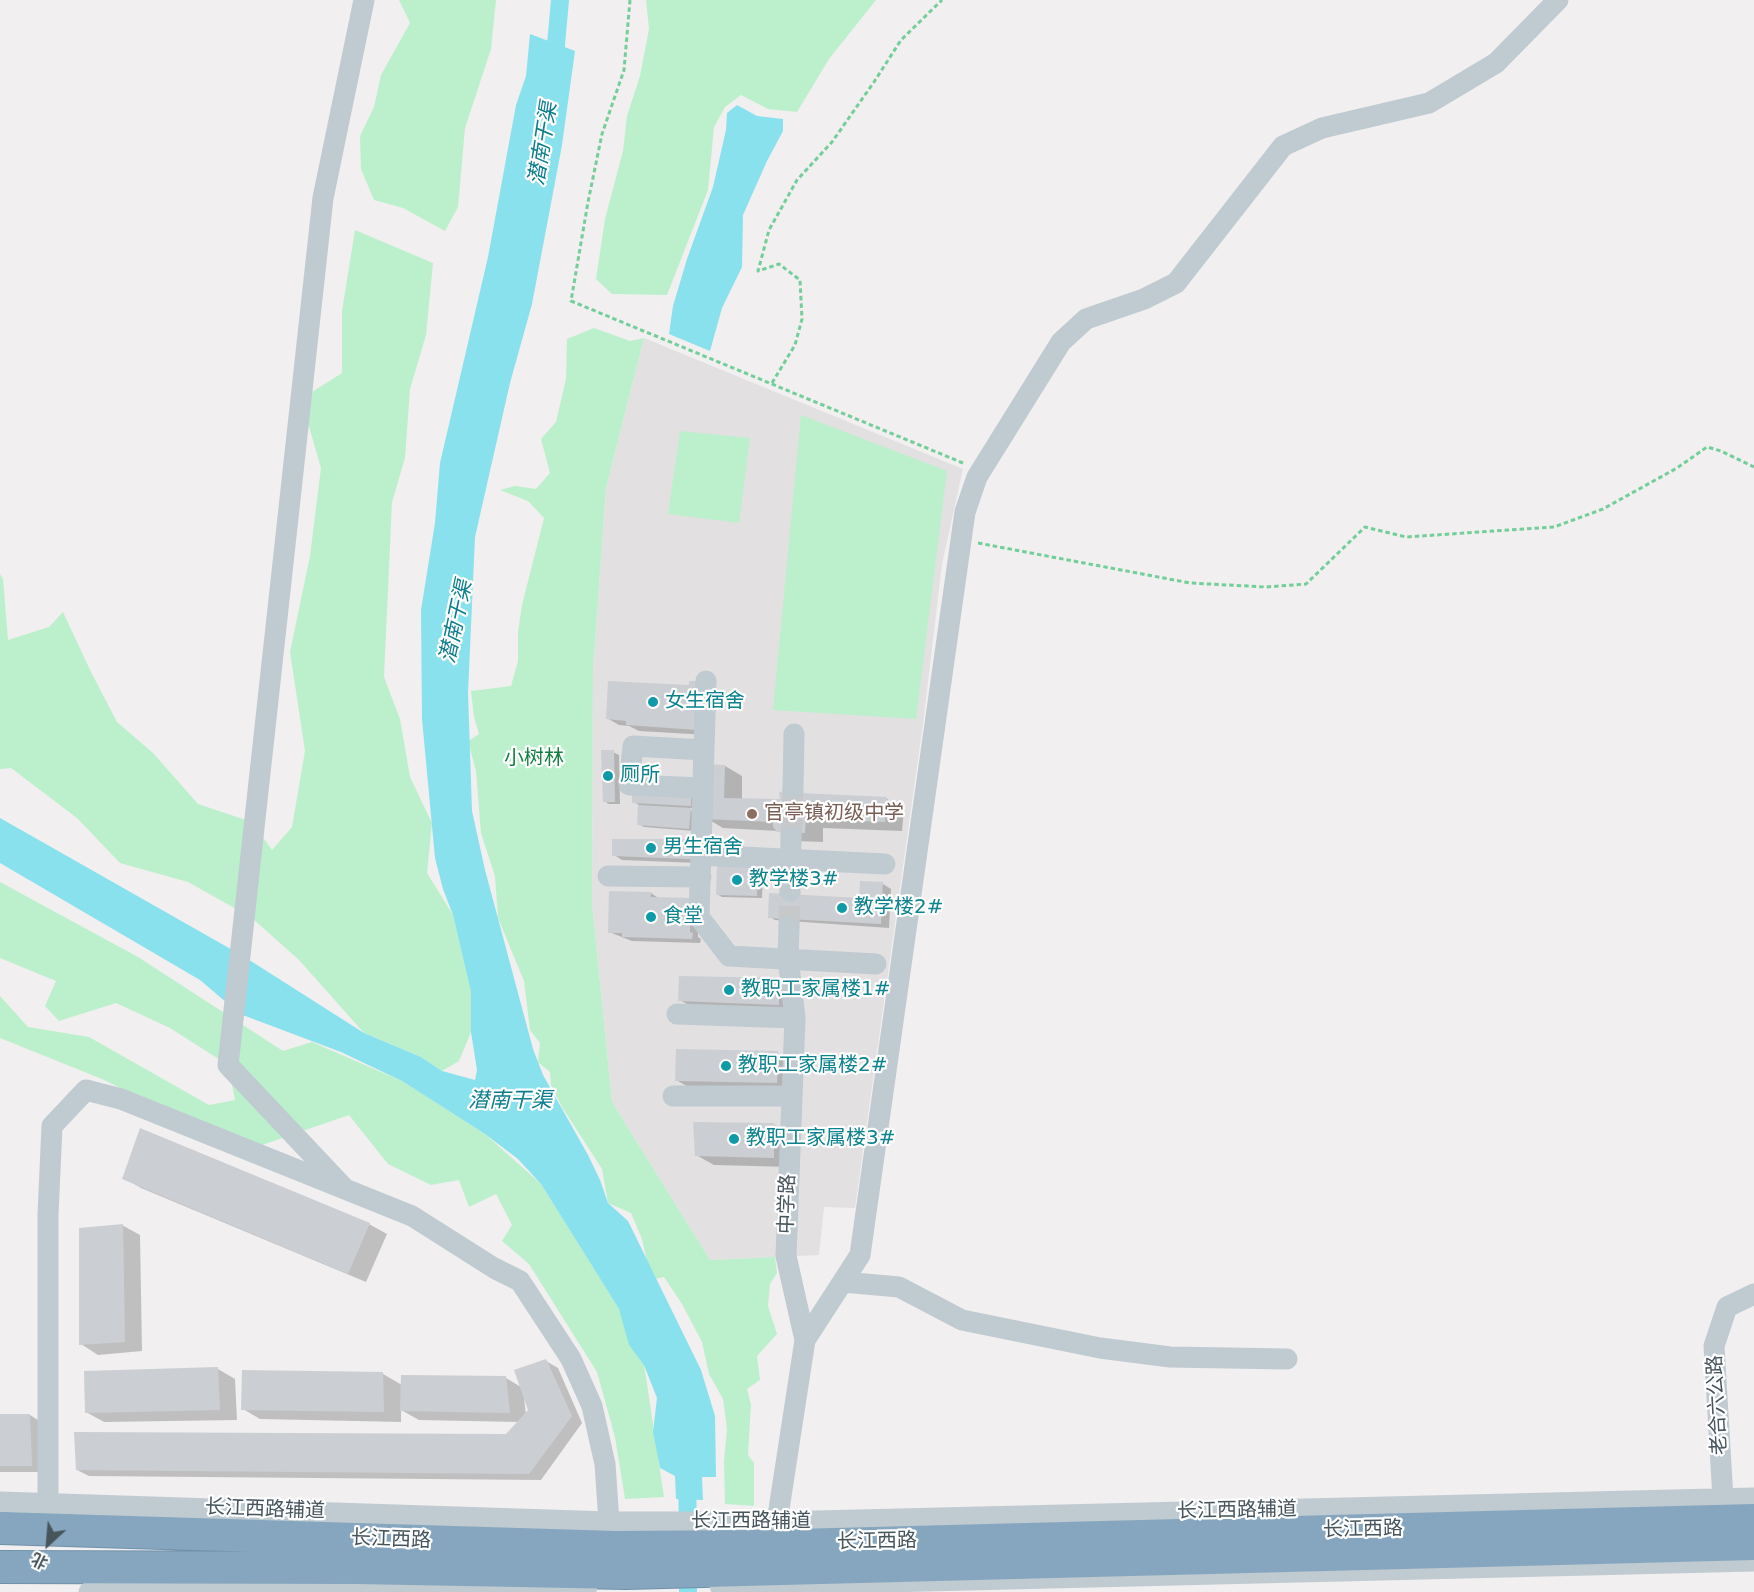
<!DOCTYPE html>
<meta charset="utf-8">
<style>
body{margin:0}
#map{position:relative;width:1754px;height:1592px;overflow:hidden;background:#f1efef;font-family:"DejaVu Sans","Noto Sans SC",sans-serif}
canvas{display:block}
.north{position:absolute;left:18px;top:1514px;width:60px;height:60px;-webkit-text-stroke:4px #fff;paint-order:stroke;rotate:206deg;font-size:16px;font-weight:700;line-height:24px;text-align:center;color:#46545c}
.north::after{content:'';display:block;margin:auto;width:21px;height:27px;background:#46545c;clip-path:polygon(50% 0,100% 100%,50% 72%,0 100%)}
</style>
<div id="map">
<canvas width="1754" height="1592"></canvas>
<div class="north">北</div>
</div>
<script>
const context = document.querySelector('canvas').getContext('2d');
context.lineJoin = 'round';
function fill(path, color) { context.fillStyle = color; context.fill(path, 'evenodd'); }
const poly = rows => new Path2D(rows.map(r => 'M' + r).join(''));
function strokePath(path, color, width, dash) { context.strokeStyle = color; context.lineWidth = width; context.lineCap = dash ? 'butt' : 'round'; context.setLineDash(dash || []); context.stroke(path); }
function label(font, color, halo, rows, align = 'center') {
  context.font = font + ' "DejaVu Sans","Noto Sans SC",sans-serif'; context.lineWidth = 4.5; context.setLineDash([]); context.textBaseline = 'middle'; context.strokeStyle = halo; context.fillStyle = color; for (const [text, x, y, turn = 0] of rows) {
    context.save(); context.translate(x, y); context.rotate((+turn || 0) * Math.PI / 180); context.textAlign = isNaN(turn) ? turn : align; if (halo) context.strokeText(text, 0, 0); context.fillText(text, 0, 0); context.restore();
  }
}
const education = poly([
 [644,338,963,469,942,564,923,724,855,1208,824,1207,819,1255,710,1260,612,1102,592,903,593,669,606,488]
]);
const green = poly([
 [399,0,496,0,491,49,465,128,458,207,445,231,403,208,374,200,361,169,360,136,374,107,381,75,410,23],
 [646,0,876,0,829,59,797,112,768,109,741,95,725,107,714,127,708,190,667,295,612,294,596,279,605,219,623,151,627,116,640,76,649,29],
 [355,230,433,263,426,335,410,389,405,458,392,502,384,677,400,719,410,777,432,823,427,873,453,915,471,992,471,1032,459,1061,442,1071,421,1057,364,1033,299,960,252,918,188,882,120,863,77,818,11,768,0,769,0,574,3,579,8,640,49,627,63,612,91,672,117,722,153,753,198,804,252,822,272,850,292,827,305,751,290,652,310,556,321,468,301,399,342,373,342,311],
 [594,328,630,341,644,338,606,488,593,669,592,903,612,1102,710,1260,775,1257,777,1273,770,1284,768,1306,777,1334,757,1356,760,1380,747,1389,751,1405,748,1455,754,1463,754,1506,725,1504,724,1461,727,1429,723,1399,709,1374,702,1342,682,1304,664,1277,651,1280,642,1239,631,1213,608,1203,602,1169,562,1107,551,1085,550,1072,538,1062,540,1043,530,1030,524,981,498,918,495,876,481,833,476,771,468,741,479,734,474,717,471,691,511,686,518,661,518,632,522,605,544,518,528,501,500,490,515,486,536,489,550,473,541,439,556,422,566,379,567,339],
 [801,415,947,471,916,719,773,710],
 [680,431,750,438,739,523,668,514],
 [0,882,138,957,283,1051,312,1042,402,1081,485,1134,541,1184,619,1309,644,1364,664,1497,625,1499,615,1437,597,1372,529,1264,502,1241,512,1225,496,1194,469,1207,459,1180,431,1185,388,1164,349,1115,262,1145,209,1132,102,1079,0,1038,0,996,28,1027,89,1037,209,1105,235,1100,228,1065,170,1028,116,1003,59,1021,45,1006,56,981,0,958]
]);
const water = poly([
 [530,34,575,51,562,145,532,304,510,383,475,537,468,693,472,811,485,870,533,1049,543,1075,588,1155,600,1180,608,1203,628,1221,701,1370,715,1416,716,1477,702,1477,703,1500,676,1499,675,1476,660,1468,653,1432,657,1398,644,1365,629,1345,619,1309,541,1184,518,1159,485,1134,402,1081,341,1052,240,1014,200,980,0,863,0,818,243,956,364,1033,421,1057,442,1071,475,1080,477,1070,471,1032,471,992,453,915,443,889,435,858,422,719,421,610,435,523,440,463,488,257,516,105,526,76],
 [737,105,757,116,783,119,783,131,767,161,743,215,742,267,722,308,710,351,669,334,673,306,687,259,713,187,726,130,727,113]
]);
const shadow = poly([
 [691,686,708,735,639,731,629,726,619,725,607,718],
 [613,752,619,755,620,804,609,804,604,801],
 [725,766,742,776,742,799,887,799,904,809,902,831,823,828,823,842,796,841,778,831,723,828,706,818],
 [690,796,696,800,696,808,687,808,696,813,694,831,644,827,639,824,639,805,634,802],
 [691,841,698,863,622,860,614,855],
 [757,868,763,871,762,898,722,897,717,894],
 [883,884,891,889,889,928,775,920,770,917,861,899],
 [651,893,698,925,698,937,701,939,700,943,632,941,609,932],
 [779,980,796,990,796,1014,697,1010,680,1000],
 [777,1053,795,1063,794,1093,694,1090,676,1080],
 [773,1124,791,1134,791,1167,714,1165,696,1155],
 [124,1178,369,1224,387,1234,366,1282,141,1188],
 [122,1225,140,1235,142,1351,98,1355,81,1344],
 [546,1361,558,1368,582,1423,541,1480,89,1476,77,1470,507,1436,519,1422,419,1420,401,1410,401,1422,260,1419,243,1409,383,1374,402,1385,506,1378,521,1387],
 [524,1398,530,1411,526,1415],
 [218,1369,235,1379,237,1420,104,1422,86,1412],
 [30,1415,41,1422,43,1472,0,1472,0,1416]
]);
const canal = poly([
 [554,67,560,0],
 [687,1475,688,1535],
 [688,1562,688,1592]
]);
const building = poly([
 [608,681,689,685,689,681,700,681,697,730,626,725,626,721,606,719],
 [601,750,614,750,615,802,603,802],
 [705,764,725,765,724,798,780,799,779,792,887,797,885,822,806,819,805,833,777,832,773,827,773,822,704,819],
 [632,793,691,795,691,806,632,803],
 [638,805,691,808,689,829,637,825],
 [612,839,691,839,690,859,612,856],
 [717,864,758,866,757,896,716,895],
 [860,881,883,882,881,924,768,918,769,893,859,898],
 [609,891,651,892,651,897,692,898,694,921,690,921,690,932,693,933,692,939,622,937,622,933,608,933],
 [679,976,779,978,779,1005,678,1001],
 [676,1049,778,1051,777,1083,675,1081],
 [693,1122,774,1123,774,1158,695,1156],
 [140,1128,370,1223,348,1274,122,1179],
 [123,1224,125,1342,79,1345,79,1228],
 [546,1359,572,1416,529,1474,76,1470,74,1432,506,1434,528,1410,514,1370],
 [218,1367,220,1410,85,1413,84,1371],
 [242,1370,383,1372,384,1412,241,1410],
 [401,1375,506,1376,510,1413,400,1411],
 [0,1414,30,1414,32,1466,0,1466]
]);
const minorTunnel = poly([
 [791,837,793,788],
 [789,927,790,891]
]);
const path = poly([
 [630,0,624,70,602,134,588,202,571,301,963,463],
 [772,383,795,345,802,319,800,280,779,264,758,271,769,230,797,180,832,142,874,82,901,40,942,0],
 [978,543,1190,583,1266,587,1306,584,1365,527,1406,537,1554,527,1603,509,1677,468,1707,447,1721,451,1754,467]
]);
const minor = poly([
 [706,681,699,917,729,956,876,964],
 [703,788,629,785,633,746,704,750],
 [793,788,794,734],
 [701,855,885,864],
 [608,876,701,877],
 [790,891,791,837],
 [789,927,788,958,795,1018,786,1256,805,1340],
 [677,1014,795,1018],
 [673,1096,792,1096],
 [345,1189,228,1065,323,198,364,0],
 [843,1282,899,1287,962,1320,1100,1348,1170,1357,1287,1359],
 [1723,1499,1714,1346,1727,1307,1754,1294],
 [0,1502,609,1522,777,1522,1754,1498],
 [48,1503,48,1215,52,1126,86,1090,121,1099,412,1216,494,1268,520,1281,571,1359,592,1406,605,1464,609,1522],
 [777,1522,805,1340,860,1255,965,512,977,477,1061,342,1086,319,1144,299,1176,283,1283,146,1322,128,1429,103,1496,63,1558,0],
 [720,1586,1754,1561],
 [89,1592,587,1587]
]);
const highway = poly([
 [0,1528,615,1547,758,1546,1754,1520],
 [0,1567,357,1568,626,1573,1754,1544]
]);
const markers = [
 [653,702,6,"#0f9aa8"],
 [608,776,6,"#0f9aa8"],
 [752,814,6,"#8d6e63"],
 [651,848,6,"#0f9aa8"],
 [737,880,6,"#0f9aa8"],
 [842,908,6,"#0f9aa8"],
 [651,917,6,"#0f9aa8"],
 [729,990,6,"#0f9aa8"],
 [726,1066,6,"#0f9aa8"],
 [734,1139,6,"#0f9aa8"]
];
const cultureNames = [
 ["女生宿舍",665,702],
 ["厕所",620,776],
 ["男生宿舍",663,848],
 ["教学楼3#",749,880],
 ["教学楼2#",854,908],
 ["食堂",663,917],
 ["教职工家属楼1#",741,990],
 ["教职工家属楼2#",738,1066],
 ["教职工家属楼3#",746,1139]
];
const parkNames = [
 ["小树林",534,759]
];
const educationNames = [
 ["官亭镇初级中学",764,814]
];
const streetNames = [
 ["中学路",788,1204,-88],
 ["老合六公路",1718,1405,-93],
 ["长江西路辅道",265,1510,2],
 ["长江西路辅道",1237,1511,-1],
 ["长江西路辅道",751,1522],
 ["长江西路",1363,1530,-1],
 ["长江西路",391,1540,2],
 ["长江西路",877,1542,-1]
];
const waterNames = [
 ["潜南干渠",544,144,-81],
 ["潜南干渠",457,622,-78],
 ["潜南干渠",510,1102]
];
fill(education, '#e2e0e1');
fill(green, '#bcf0cc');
fill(water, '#88e1ed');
fill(shadow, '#0003');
strokePath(canal, '#88e1ed', 18);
fill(building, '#cbced3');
strokePath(minorTunnel, '#c6c8ca', 21, [21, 10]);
strokePath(highway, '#7191aa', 34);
strokePath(path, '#74ce9a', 3, [4.5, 3]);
strokePath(minor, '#bfcad1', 21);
strokePath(highway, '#85a6be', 32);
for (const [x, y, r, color] of markers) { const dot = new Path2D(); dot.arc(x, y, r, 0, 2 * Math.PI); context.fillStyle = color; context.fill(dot); strokePath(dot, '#fff', 2); }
label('20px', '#0d838f', '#fff', cultureNames, 'left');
label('20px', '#158041', '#fff', parkNames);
label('20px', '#785e54', '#fff', educationNames, 'left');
label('20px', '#46545c', '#fff', streetNames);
label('italic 21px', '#0b7d8d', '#fff', waterNames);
</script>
